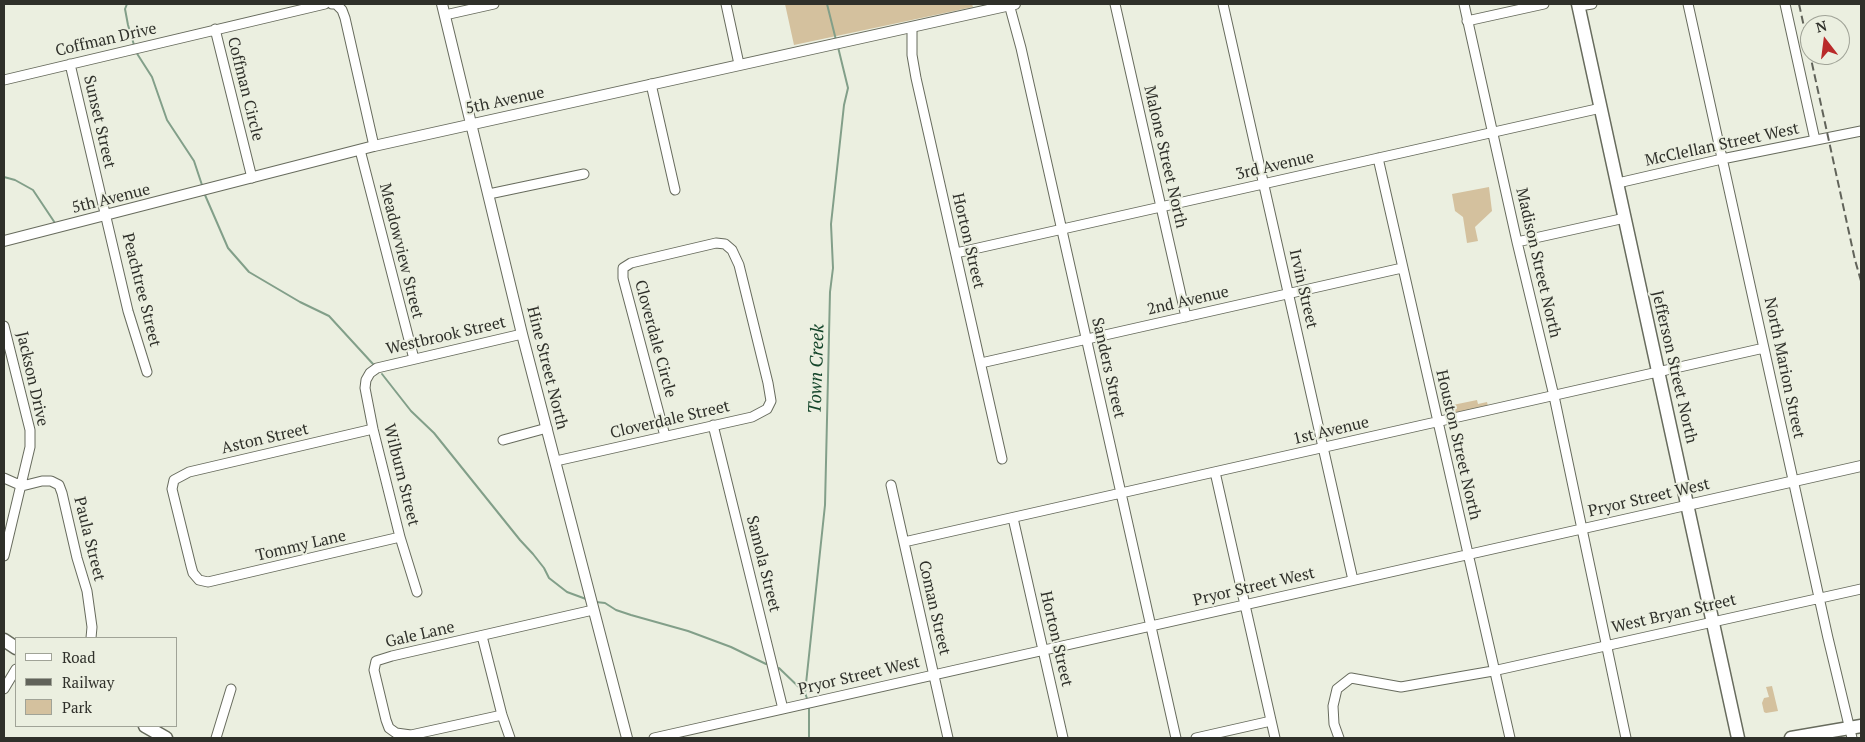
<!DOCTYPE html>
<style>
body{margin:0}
#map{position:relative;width:1865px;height:742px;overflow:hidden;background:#ebefe0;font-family:"PT Serif",serif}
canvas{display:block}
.frame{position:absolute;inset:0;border:5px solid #2f302a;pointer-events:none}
.legend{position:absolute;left:15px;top:637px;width:162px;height:90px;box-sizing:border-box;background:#ebefe0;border:1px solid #a0a397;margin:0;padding:6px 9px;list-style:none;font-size:15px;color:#2f302a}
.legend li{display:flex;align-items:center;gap:10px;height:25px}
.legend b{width:25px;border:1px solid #a0a397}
.north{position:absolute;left:1800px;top:15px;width:50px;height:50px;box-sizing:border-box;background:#ebefe0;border:1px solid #a0a397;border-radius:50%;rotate:345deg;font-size:14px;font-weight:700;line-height:20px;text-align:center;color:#2f302a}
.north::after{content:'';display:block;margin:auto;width:18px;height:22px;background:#b92a2a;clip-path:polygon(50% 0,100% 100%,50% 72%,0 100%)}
</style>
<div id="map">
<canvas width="1865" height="742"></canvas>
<div class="frame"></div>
<ul class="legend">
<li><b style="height:6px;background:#fff"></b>Road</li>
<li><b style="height:6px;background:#61635a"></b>Railway</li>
<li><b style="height:14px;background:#d4c19e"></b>Park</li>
</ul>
<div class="north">N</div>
</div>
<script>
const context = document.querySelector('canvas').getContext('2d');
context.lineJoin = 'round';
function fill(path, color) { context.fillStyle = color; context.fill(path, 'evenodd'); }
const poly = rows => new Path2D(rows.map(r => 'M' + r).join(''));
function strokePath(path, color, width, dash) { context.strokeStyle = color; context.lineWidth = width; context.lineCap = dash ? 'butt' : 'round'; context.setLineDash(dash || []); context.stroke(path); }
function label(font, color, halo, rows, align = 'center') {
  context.font = font + ' "PT Serif",serif'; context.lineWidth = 4; context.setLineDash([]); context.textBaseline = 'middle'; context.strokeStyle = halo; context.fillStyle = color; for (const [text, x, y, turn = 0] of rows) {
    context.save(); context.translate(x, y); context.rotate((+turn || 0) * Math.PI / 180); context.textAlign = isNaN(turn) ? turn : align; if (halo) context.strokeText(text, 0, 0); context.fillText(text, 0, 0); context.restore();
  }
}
const green = poly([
 [785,4,972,4,973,7,794,45],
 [1489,187,1492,211,1475,227,1478,241,1467,243,1463,217,1455,211,1452,194],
 [1477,400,1478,404,1487,402,1488,406,1454,415,1450,413,1448,406],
 [1772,686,1778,711,1766,713,1764,712,1762,703,1764,698,1769,697,1766,687]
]);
const stream = poly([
 [127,4,125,9,128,25,134,45],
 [827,4,836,40],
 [136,52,152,77,167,120,194,161,202,185],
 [4,177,15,180,33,190,55,223],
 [205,195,228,248,249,272,300,302,329,316,373,364],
 [382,374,411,411,434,433,520,540,533,554,544,568,549,578,567,592,586,599],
 [596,602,605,603,616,610,631,615,688,631,731,647,766,664],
 [779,668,805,693],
 [808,701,805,693,825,505,830,292,833,268,831,224,844,105,848,88,838,47],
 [809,705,809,738]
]);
const minor = poly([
 [332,4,336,4,342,10,345,18,374,146],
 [726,4,739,64],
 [1009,4,1021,48,1176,738],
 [1115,4,1186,317],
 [1223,4,1353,580],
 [1464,4,1517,242,1554,396,1626,738],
 [1688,4,1828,638,1852,738],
 [1785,4,1815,140],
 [1579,6,1592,4],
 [445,15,494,4],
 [1467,21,1544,4],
 [912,28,912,55,916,78,1002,459],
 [215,29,252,178],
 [70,64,128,311,147,372],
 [4,80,325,4],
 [651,84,675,190],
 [360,150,414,359],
 [1378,158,1510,738],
 [1618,183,1722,159,1861,131],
 [489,194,584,174],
 [1517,242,1625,218],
 [956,253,1601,108],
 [4,326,30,430,30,447,4,556],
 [981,363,1402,268],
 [713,425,783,709],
 [373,429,189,472,174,480,172,489,191,566,193,573,199,580,208,582,400,537],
 [503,440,547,428],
 [556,461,752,417,767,409,771,401,768,383,739,265,732,250,725,244,716,243,631,263,623,268,623,278,665,436],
 [1215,472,1275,738],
 [4,478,22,486,42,481,51,481,59,485,62,493,77,558,87,591,92,627,91,638],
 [891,485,948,738],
 [1013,518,1063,738],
 [904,542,1764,348],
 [417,592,400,537,373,429,365,388,366,380,370,373,377,368,522,334],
 [482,636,502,715,510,738],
 [4,689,16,669],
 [502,715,411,735,396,733,389,728,386,720,374,670,376,661,392,656,593,610],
 [216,738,231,689],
 [654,738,1688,505],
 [1196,738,1271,721],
 [1339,738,1334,724,1333,706,1337,689,1351,678,1401,687,1418,684,1493,671,1861,589]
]);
const tertiary = poly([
 [442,4,522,334,627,738],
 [4,241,374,146,1015,4],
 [1688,505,1861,466]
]);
const secondary = poly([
 [1578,4,1738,738],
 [4,640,16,648],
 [145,726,166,738],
 [1791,738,1861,726]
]);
const rail = poly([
 [1799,4,1855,260,1861,281]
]);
const streetNames = [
 ["Coffman Drive",106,40,-13],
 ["Coffman Circle",245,89,76],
 ["5th Avenue",505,101,-12],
 ["Sunset Street",99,122,77],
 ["McClellan Street West",1722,145,-12],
 ["Malone Street North",1165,157,77],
 ["3rd Avenue",1275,166,-13],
 ["5th Avenue",111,199,-14],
 ["Horton Street",968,241,77],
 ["Meadowview Street",401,251,76],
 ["Madison Street North",1538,263,77],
 ["Irvin Street",1303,289,77],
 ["Peachtree Street",141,290,76],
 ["2nd Avenue",1188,301,-13],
 ["Westbrook Street",446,336,-13],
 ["Cloverdale Circle",655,339,75],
 ["Jefferson Street North",1674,367,77],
 ["Hine Street North",547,368,76],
 ["Sanders Street",1108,368,77],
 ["North Marion Street",1784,368,78],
 ["Jackson Drive",32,379,77],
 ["Cloverdale Street",670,420,-13],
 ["1st Avenue",1331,431,-13],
 ["Aston Street",265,439,-13],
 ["Houston Street North",1458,445,77],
 ["Wilburn Street",401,475,76],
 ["Pryor Street West",1649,498,-13],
 ["Paula Street",89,539,76],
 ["Tommy Lane",301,546,-13],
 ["Samola Street",763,564,76],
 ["Pryor Street West",1254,587,-13],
 ["Coman Street",934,608,77],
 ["West Bryan Street",1674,614,-13],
 ["Gale Lane",420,635,-13],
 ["Horton Street",1056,639,77],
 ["Pryor Street West",859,676,-13]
];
const waterNames = [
 ["Town Creek",817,369,-88]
];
fill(green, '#d4c19e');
strokePath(stream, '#829f89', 2);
strokePath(minor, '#676b5d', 11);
strokePath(tertiary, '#676b5d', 12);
strokePath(secondary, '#676b5d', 15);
strokePath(minor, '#fff', 9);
strokePath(tertiary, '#fff', 10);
strokePath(secondary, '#fff', 12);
strokePath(rail, '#61635a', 2, [8, 4]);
label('16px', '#2f302a', '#ebefe0', streetNames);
label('italic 18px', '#14452a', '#ebefe0', waterNames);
</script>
